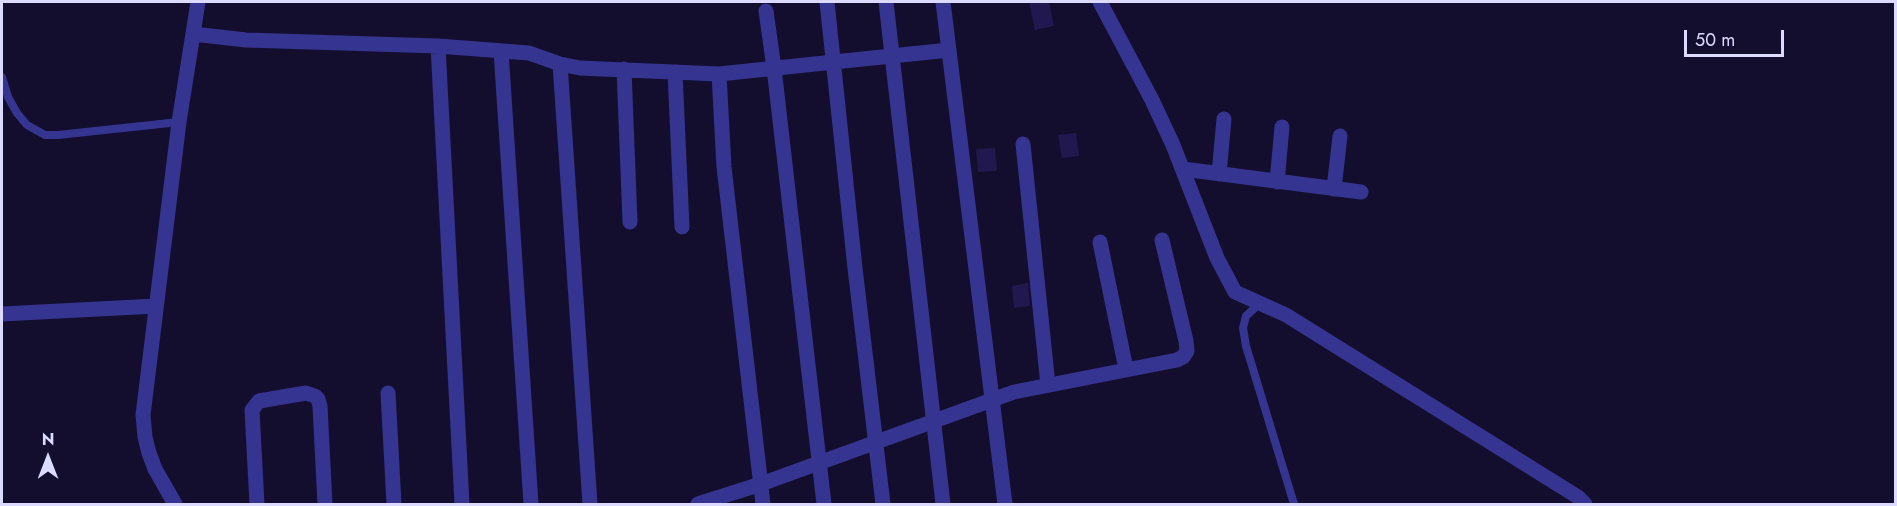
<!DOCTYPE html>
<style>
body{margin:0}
#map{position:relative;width:1897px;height:506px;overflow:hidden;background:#130e2d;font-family:Jost,sans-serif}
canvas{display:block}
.frame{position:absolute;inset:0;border:3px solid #dddaff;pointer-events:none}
.north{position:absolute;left:18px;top:428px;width:60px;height:60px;-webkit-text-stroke:4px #130e2d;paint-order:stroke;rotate:0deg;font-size:16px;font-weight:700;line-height:24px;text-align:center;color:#dddaff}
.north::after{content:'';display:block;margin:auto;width:21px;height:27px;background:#dddaff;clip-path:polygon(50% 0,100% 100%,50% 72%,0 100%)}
.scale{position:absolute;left:1684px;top:30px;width:100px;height:27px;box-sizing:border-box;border:3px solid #dddaff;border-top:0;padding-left:8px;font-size:18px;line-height:21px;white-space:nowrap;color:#dddaff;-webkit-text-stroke:4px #130e2d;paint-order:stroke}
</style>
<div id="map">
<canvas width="1897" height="506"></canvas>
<div class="frame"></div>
<div class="north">N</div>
<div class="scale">50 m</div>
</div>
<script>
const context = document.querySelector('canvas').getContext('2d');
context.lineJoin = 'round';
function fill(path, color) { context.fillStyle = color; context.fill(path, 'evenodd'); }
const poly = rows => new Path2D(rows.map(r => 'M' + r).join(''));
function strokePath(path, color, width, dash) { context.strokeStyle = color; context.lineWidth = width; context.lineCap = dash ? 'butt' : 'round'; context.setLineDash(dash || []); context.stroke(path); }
const building = poly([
 [1029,2,1049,2,1054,26,1035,30],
 [1076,133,1079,156,1062,158,1058,135],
 [995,148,997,171,978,172,976,149],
 [1028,283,1030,306,1014,308,1012,286]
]);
const service = poly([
 [2,77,8,97,17,113,27,125,45,135,58,135,179,122],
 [1259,304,1246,316,1243,328,1246,346,1294,504]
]);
const minor = poly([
 [827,2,855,268,883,504],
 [886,2,943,504],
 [943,2,1005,504],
 [1100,2,1152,100,1173,145,1217,258,1235,292,1286,315,1578,497,1585,504],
 [766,11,774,68,824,504],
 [193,34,246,40,438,46,529,53,560,64,580,68,719,74,949,50],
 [438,46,462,504],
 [501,51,531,504],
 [560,64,590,504],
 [624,69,630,222],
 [675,72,682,227],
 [719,74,724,167,763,504],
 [1023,144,1048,385],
 [1183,169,1361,192],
 [1219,174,1224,119],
 [1277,182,1282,127],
 [1334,189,1340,136],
 [1100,242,1126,369],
 [2,314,156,306],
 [388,393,394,504],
 [175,504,155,469,149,453,145,437,143,415,179,122,198,2],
 [257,504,252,410,259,401,306,393,315,396,318,399,320,406,325,504],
 [698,504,761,484,1014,392,1177,360,1183,357,1187,351,1186,341,1162,240]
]);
fill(building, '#221850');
strokePath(service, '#353490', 8);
strokePath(minor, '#353490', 15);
</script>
